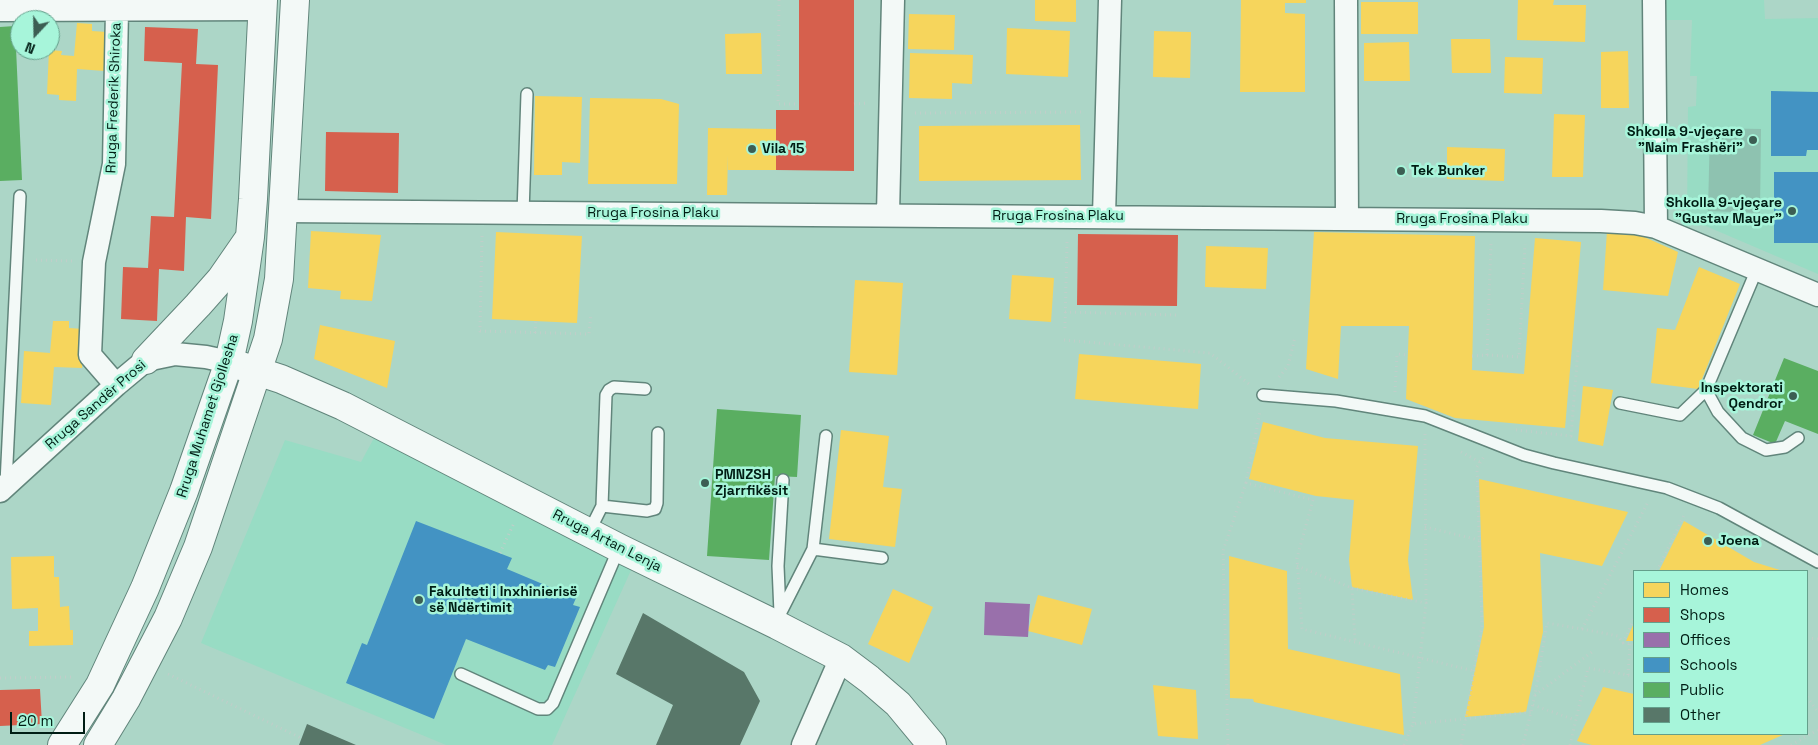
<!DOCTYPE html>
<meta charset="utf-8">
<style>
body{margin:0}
#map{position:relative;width:1818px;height:745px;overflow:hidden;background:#acd6c7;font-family:"Space Grotesk",sans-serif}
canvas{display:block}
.legend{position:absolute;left:1633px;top:570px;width:175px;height:165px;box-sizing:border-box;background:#a7f5da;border:1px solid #649f8b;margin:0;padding:6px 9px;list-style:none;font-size:15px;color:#001d14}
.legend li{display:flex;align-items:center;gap:10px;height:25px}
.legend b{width:25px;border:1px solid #649f8b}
.north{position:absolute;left:10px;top:10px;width:50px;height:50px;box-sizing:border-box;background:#a7f5da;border:1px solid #649f8b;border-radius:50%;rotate:201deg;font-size:14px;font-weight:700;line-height:20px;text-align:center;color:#001d14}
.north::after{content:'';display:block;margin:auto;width:18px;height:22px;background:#3c5e53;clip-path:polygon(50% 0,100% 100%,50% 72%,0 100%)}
.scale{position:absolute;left:10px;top:712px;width:75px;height:22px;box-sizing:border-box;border:2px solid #001d14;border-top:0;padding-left:6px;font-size:15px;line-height:18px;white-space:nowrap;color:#001d14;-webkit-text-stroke:4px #a7f5da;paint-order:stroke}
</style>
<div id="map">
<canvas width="1818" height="745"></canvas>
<ul class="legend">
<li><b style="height:14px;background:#f6d55c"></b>Homes</li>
<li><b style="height:14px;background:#d6604d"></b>Shops</li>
<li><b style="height:14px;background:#9970ab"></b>Offices</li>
<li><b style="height:14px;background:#4393c3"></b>Schools</li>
<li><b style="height:14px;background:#5aae61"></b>Public</li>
<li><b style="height:14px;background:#587769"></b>Other</li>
</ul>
<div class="north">N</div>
<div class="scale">20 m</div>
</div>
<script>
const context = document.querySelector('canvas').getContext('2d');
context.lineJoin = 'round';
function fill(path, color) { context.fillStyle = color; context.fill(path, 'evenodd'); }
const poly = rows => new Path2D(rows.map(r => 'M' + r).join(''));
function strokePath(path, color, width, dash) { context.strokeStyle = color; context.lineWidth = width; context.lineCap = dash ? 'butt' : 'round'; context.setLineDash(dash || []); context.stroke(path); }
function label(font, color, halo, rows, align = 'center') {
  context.font = font + ' "Space Grotesk",sans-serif'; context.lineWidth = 5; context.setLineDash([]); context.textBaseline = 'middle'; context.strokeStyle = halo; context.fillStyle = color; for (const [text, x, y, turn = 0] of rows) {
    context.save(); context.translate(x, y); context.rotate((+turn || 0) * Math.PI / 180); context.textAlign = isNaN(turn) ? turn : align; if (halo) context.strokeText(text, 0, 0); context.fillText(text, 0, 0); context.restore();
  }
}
const built = poly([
 [1666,0,1764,0,1765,19,1818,18,1818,274,1687,218,1688,107,1696,106,1697,76,1690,76,1692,20,1666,20],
 [381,425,637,557,552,745,446,745,201,643,285,440,361,462]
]);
const green = poly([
 [1710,128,1761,129,1760,213,1708,211]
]);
const homes = poly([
 [1035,0,1076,0,1076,22,1035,21],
 [1241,0,1306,0,1306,3,1285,3,1285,13,1305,14,1305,92,1240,92],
 [1518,0,1554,0,1553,5,1586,5,1585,42,1517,40],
 [1361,2,1418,2,1418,34,1361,34],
 [909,14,955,15,954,50,908,49],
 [77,23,92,24,92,31,107,32,105,71,77,69,76,101,59,100,59,95,47,94,49,50,62,51,61,55,74,56],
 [1007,28,1070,31,1068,77,1006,74],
 [1154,31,1191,32,1190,78,1153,77],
 [761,33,762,74,726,74,725,34],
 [1451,39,1490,39,1491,73,1452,73],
 [1409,42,1410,81,1364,81,1364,43],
 [1628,51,1629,108,1601,108,1601,52],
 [910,53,973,55,972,84,952,83,952,99,909,98],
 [1505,57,1543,58,1542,94,1504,93],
 [535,96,582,97,580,163,562,162,562,175,534,175],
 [590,98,661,99,679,104,677,184,588,184],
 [1554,114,1585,115,1583,177,1552,177],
 [1080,125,1081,180,919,181,919,126],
 [708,128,776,129,776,170,728,170,728,155,727,195,707,195],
 [1447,147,1505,149,1504,181,1447,179],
 [311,231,381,235,372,301,340,299,341,291,308,288],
 [1607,231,1642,236,1678,252,1668,296,1603,290],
 [496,232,582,236,577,323,492,319],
 [1314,232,1475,236,1472,370,1524,374,1535,238,1581,242,1565,428,1455,418,1406,399,1409,326,1341,326,1338,379,1306,369],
 [1206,246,1268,248,1266,289,1205,287],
 [1699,267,1740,284,1698,389,1651,383,1657,328,1675,330],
 [1012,275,1054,278,1051,322,1009,319],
 [855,280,903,283,897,375,849,372],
 [53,321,69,321,69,328,84,329,82,368,54,367,51,405,21,403,24,351,50,353],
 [320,325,395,341,387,388,314,359],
 [1079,354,1201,364,1198,409,1075,399],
 [1583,386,1613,390,1603,446,1578,441],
 [1263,422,1325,438,1418,446,1408,560,1413,600,1352,587,1349,560,1354,500,1316,496,1249,479],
 [841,430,889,436,883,487,902,489,895,547,829,539],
 [1479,479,1628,512,1602,566,1540,553,1543,632,1526,712,1465,717,1484,627],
 [1684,521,1754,562,1783,571,1659,571],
 [54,556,54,577,59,577,60,607,69,606,70,630,73,630,73,645,29,646,29,631,38,631,38,608,12,609,11,557],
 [1229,556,1287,571,1288,649,1400,674,1404,735,1254,702,1253,699,1230,698],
 [893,589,933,607,909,663,868,644],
 [1038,595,1092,609,1082,645,1028,631],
 [1634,623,1634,641,1626,641],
 [1153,685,1196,690,1198,739,1158,736],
 [1603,687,1634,694,1634,734,1785,734,1760,745,1592,745,1577,741]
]);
const shops = poly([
 [799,0,854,0,854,171,776,170,776,110,799,110],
 [145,27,198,29,196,64,218,65,211,219,186,217,184,271,159,269,157,321,121,319,123,267,148,268,151,216,174,217,182,63,144,61],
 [326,132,399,133,398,193,325,191],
 [1078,234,1178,235,1177,306,1077,305],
 [40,689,42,724,0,726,0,690]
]);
const offices = poly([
 [985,602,1030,604,1028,637,984,635]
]);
const schools = poly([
 [1771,91,1818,92,1818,150,1807,150,1806,156,1771,156],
 [1774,172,1818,172,1818,243,1774,243],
 [416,521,512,558,507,569,576,598,573,605,580,607,555,667,548,665,545,670,466,639,434,719,346,683,362,643,367,645]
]);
const public = poly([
 [15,26,22,180,0,181,0,27],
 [1784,358,1818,371,1818,434,1785,421,1775,444,1753,435],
 [717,409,801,415,797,477,775,476,769,560,707,556]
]);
const building = poly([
 [643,613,744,672,760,701,740,745,656,745,673,705,616,674],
 [307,724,356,745,299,745]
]);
const path = poly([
 [779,0,778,104,799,104],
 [854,104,868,103],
 [915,113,1083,112],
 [482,236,480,331,589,334,591,314],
 [36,260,72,261],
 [1065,312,1176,315],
 [1065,328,1067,241],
 [535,333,536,321],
 [1064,340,1210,353,1249,384],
 [1487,355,1519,357,1525,244],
 [1472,356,1487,355,1491,242],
 [1279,377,1288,366,1295,337],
 [1395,392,1397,354,1408,355],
 [1516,430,1571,436,1578,350],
 [1425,434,1426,603],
 [1461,452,1480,462],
 [1246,483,1260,412],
 [1425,527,1479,540],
 [500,553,514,523],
 [1297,566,1352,588,1355,642],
 [1657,571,1685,513],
 [1352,588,1426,603,1413,724],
 [1582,629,1618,636,1623,643,1634,644],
 [1807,638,1818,639],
 [1623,643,1634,619],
 [168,674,301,738],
 [1628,675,1630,644],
 [0,678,74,677],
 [1535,695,1592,652],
 [1807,697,1818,712],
 [1533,705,1575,720],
 [1228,745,1223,551,1246,483,1313,500,1297,558,1302,629,1474,671],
 [1404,745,1413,724,1531,712],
 [1461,745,1482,625,1477,467,1484,457],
 [1523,745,1535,695,1547,623,1582,629,1648,502],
 [1570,745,1588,668,1634,676],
 [1791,745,1818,730]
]);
const lane = poly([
 [523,213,527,94],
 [1706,390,1718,412,1742,438,1766,450,1785,447,1798,438],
 [1263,395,1336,401,1425,416,1524,455,1554,463,1667,488,1719,508,1818,562],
 [1620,403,1680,415,1706,390,1757,269],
 [6,483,20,196],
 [602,506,647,511,655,509,657,503,658,433],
 [589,532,602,506,606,395,609,390,614,387,645,389],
 [813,549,882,558],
 [780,613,778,566,783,480],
 [780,614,813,549,826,436],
 [461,674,538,709,547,709,553,703,619,548]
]);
const street = poly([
 [1346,0,1347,219],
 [1654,0,1656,227],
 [0,10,262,9],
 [283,211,1601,221,1635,223,1656,227,1818,295],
 [888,214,893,0],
 [1104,216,1110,0],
 [116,385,90,355,94,262,114,164,117,10],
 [0,491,116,385,146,360,175,354,206,357,229,362],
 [803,745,841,658]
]);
const secondary = poly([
 [229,362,281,379,343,406,619,548,777,625,841,658,869,679,898,704,932,745]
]);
const primary = poly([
 [146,360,198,305,221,279,248,240],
 [62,745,100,685,145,588,184,491,229,362,238,321,250,237,253,199,263,0],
 [98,745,126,699,168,618,198,547,268,339,279,279,295,0]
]);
const markers = [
 [1753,140,5,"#3c5e53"],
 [752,149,5,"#3c5e53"],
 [1401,171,5,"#3c5e53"],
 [1792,211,5,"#3c5e53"],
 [1793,396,5,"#3c5e53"],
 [705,483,5,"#3c5e53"],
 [1708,541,5,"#3c5e53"],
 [419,600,5,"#3c5e53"]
];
const streetNames = [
 ["Rruga Frederik Shiroka",114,98,-88],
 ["Rruga Frosina Plaku",653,213],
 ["Rruga Frosina Plaku",1058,216],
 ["Rruga Frosina Plaku",1462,219],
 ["Rruga Sandër Prosi",96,405,-41],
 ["Rruga Muhamet Gjollesha",208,416,-72],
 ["Rruga Artan Lenja",607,541,27]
];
const poiNames = [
 ["Shkolla 9-vjeçare",1743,132,"right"],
 ["\"Naim Frashëri\"",1743,148,"right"],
 ["Vila 15",762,149],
 ["Tek Bunker",1411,171],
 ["Shkolla 9-vjeçare",1782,203,"right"],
 ["\"Gustav Mayer\"",1782,219,"right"],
 ["Inspektorati",1783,388,"right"],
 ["Qendror",1783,404,"right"],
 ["PMNZSH",715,475],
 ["Zjarrfikësit",715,491],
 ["Joena",1718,541],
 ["Fakulteti i Inxhinierisë",429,592],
 ["së Ndërtimit",429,608]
];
fill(built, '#98dcc4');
fill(green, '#8ec2b0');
fill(homes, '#f6d55c');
fill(shops, '#d6604d');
fill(offices, '#9970ab');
fill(schools, '#4393c3');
fill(public, '#5aae61');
fill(building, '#587769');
strokePath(lane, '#61857b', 14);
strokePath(street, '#61857b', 25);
strokePath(secondary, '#61857b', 30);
strokePath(primary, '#61857b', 30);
strokePath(path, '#c0cec9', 3, [1, 4]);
strokePath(lane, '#f3f9f7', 11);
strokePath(street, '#f3f9f7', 22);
strokePath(secondary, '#f3f9f7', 28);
strokePath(primary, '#f3f9f7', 28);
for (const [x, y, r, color] of markers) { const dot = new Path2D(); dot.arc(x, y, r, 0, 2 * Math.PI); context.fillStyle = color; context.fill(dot); strokePath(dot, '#a7f5da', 2); }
label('14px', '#001d14', '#a7f5da', streetNames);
label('bold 14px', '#001d14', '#a7f5da', poiNames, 'left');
</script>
